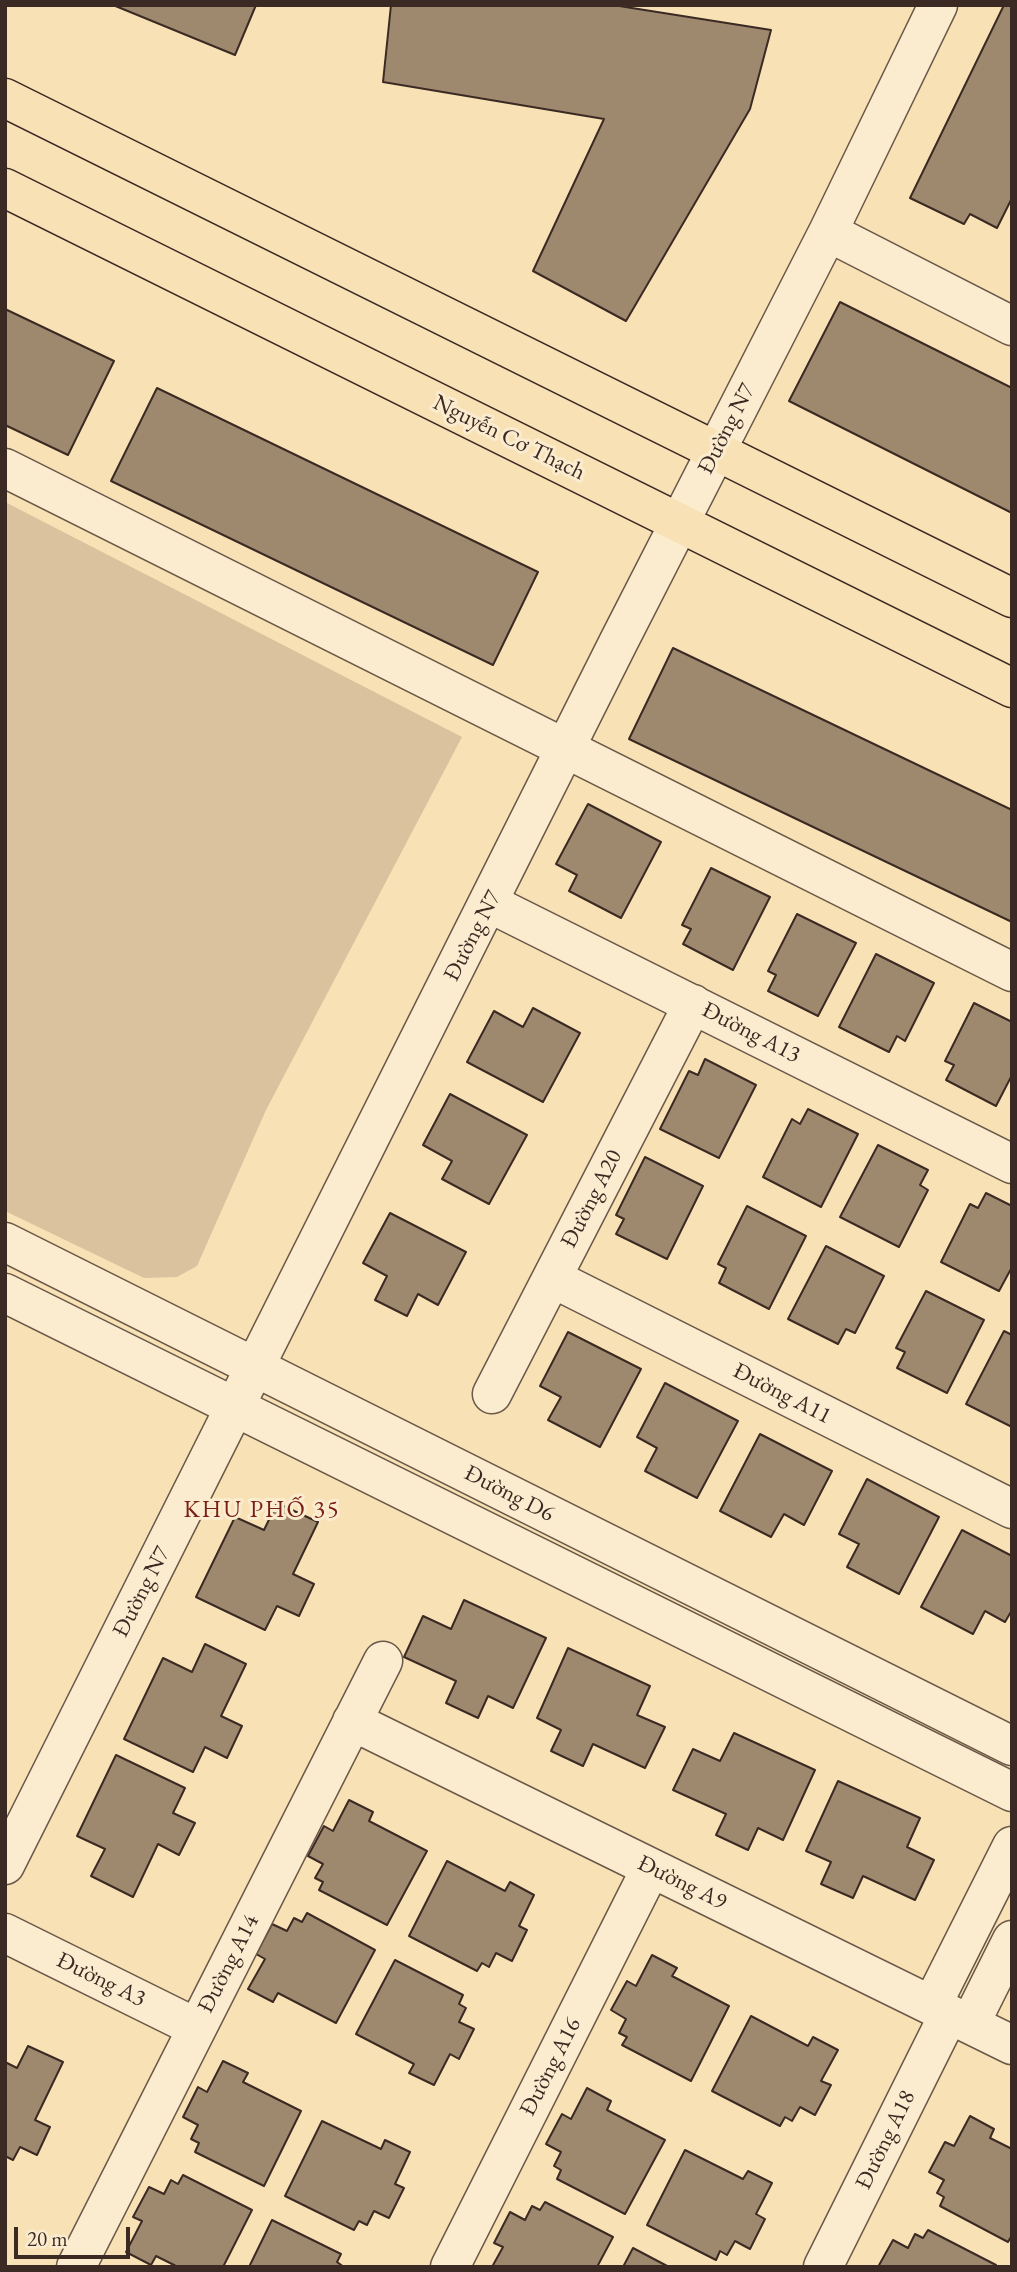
<!DOCTYPE html>
<meta charset="utf-8">
<style>
body{margin:0}
#map{position:relative;width:1017px;height:2272px;overflow:hidden;background:#f9e1b6;font-family:"EB Garamond",serif}
canvas{display:block}
.frame{position:absolute;inset:0;border:7px solid #3b2a23;pointer-events:none}
.scale{position:absolute;left:14px;top:2227px;width:116px;height:32px;box-sizing:border-box;border:4px solid #3b2a23;border-top:0;padding-left:9px;font-size:21px;line-height:24px;white-space:nowrap;color:#3b2a23;-webkit-text-stroke:5px #fbecd0;paint-order:stroke}
</style>
<div id="map">
<canvas width="1017" height="2272"></canvas>
<div class="frame"></div>
<div class="scale">20 m</div>
</div>
<script>
const context = document.querySelector('canvas').getContext('2d');
context.lineJoin = 'round';
function fill(path, color) { context.fillStyle = color; context.fill(path, 'evenodd'); }
const poly = rows => new Path2D(rows.map(r => 'M' + r).join(''));
function strokePath(path, color, width, dash) { context.strokeStyle = color; context.lineWidth = width; context.lineCap = dash ? 'butt' : 'round'; context.setLineDash(dash || []); context.stroke(path); }
function label(font, color, halo, rows, align = 'center') {
  context.font = font + ' "EB Garamond",serif'; context.lineWidth = 6; context.setLineDash([]); context.textBaseline = 'middle'; context.strokeStyle = halo; context.fillStyle = color; for (const [text, x, y, turn = 0] of rows) {
    context.save(); context.translate(x, y); context.rotate((+turn || 0) * Math.PI / 180); context.textAlign = isNaN(turn) ? turn : align; if (halo) context.strokeText(text, 0, 0); context.fillText(text, 0, 0); context.restore();
  }
}
const green = poly([
 [5,502,462,737,266,1110,197,1266,177,1277,144,1278,5,1211]
]);
const building = poly([
 [113,5,256,5,235,55,113,5],
 [391,5,613,5,771,30,750,109,626,321,533,271,604,119,383,82,391,5],
 [1004,5,1012,5,1012,198,997,228,970,214,964,224,910,198,1004,5],
 [840,302,1012,388,1012,513,789,401,840,302],
 [5,309,114,361,68,455,5,425,5,309],
 [157,388,538,572,493,665,111,481,157,388],
 [673,648,1012,810,1012,922,629,739,673,648],
 [588,804,661,842,621,918,569,891,577,875,556,864,588,804],
 [711,868,770,897,733,970,683,944,691,929,682,925,711,868],
 [797,914,856,943,818,1016,768,991,776,975,768,971,797,914],
 [876,954,934,983,905,1041,897,1036,889,1052,839,1027,876,954],
 [974,1003,1012,1022,1012,1075,996,1106,946,1080,954,1065,945,1061,974,1003],
 [533,1008,580,1033,543,1102,467,1062,494,1011,523,1027,533,1008],
 [705,1059,756,1085,719,1158,660,1129,689,1071,698,1075,705,1059],
 [450,1094,527,1135,489,1204,442,1179,452,1161,423,1145,450,1094],
 [808,1109,858,1134,821,1207,763,1177,792,1119,800,1124,808,1109],
 [878,1145,928,1170,920,1185,928,1190,899,1247,840,1217,878,1145],
 [645,1157,703,1186,667,1259,616,1234,624,1219,616,1215,645,1157],
 [986,1193,1012,1206,1012,1267,999,1291,941,1262,970,1204,978,1208,986,1193],
 [747,1206,806,1236,769,1309,719,1283,726,1268,718,1264,747,1206],
 [390,1213,466,1252,438,1305,418,1294,407,1316,375,1300,387,1276,363,1263,390,1213],
 [826,1246,884,1276,855,1333,846,1329,838,1344,788,1319,826,1246],
 [926,1291,984,1320,947,1393,897,1368,905,1352,896,1348,926,1291],
 [1004,1331,1012,1335,1012,1427,966,1404,1004,1331],
 [568,1332,641,1369,600,1447,548,1420,561,1397,540,1386,568,1332],
 [665,1383,738,1421,697,1498,645,1471,657,1448,637,1437,665,1383],
 [760,1434,832,1471,804,1525,784,1514,771,1537,720,1511,760,1434],
 [867,1479,939,1517,899,1594,847,1567,859,1544,839,1534,867,1479],
 [277,1503,318,1522,293,1574,314,1584,299,1616,277,1606,265,1630,196,1597,235,1517,264,1530,277,1503],
 [962,1530,1012,1556,1012,1610,1005,1622,985,1611,973,1634,921,1607,962,1530],
 [464,1600,546,1638,513,1708,488,1696,478,1718,446,1703,456,1681,404,1657,423,1616,451,1629,464,1600],
 [205,1644,246,1664,221,1716,242,1726,227,1758,205,1747,193,1772,124,1739,163,1658,192,1672,205,1644],
 [568,1648,650,1686,637,1715,665,1727,645,1768,593,1744,583,1766,551,1751,561,1730,537,1718,568,1648],
 [734,1733,815,1770,783,1840,758,1828,748,1850,716,1835,726,1814,673,1790,693,1749,720,1761,734,1733],
 [116,1755,185,1788,173,1813,195,1823,179,1855,158,1844,133,1897,91,1876,105,1849,77,1836,116,1755],
 [838,1781,920,1818,907,1847,934,1860,915,1900,863,1876,853,1898,821,1884,831,1862,806,1851,838,1781],
 [349,1800,373,1812,369,1821,427,1851,387,1925,319,1890,323,1882,315,1878,323,1864,308,1856,324,1826,333,1831,349,1800],
 [447,1861,505,1891,510,1882,534,1895,519,1926,527,1930,512,1961,496,1953,489,1967,482,1963,477,1971,409,1936,447,1861],
 [307,1913,375,1950,336,2023,278,1993,273,2002,248,1989,265,1959,256,1954,272,1924,287,1931,294,1918,302,1922,307,1913],
 [652,1955,677,1968,672,1976,729,2006,691,2081,622,2045,627,2037,619,2033,626,2019,611,2010,627,1981,636,1986,652,1955],
 [395,1960,463,1995,459,2004,466,2008,459,2022,474,2029,459,2059,450,2054,434,2085,409,2073,414,2064,356,2034,395,1960],
 [751,2016,808,2046,813,2037,838,2050,821,2081,831,2085,815,2115,800,2107,792,2121,785,2117,780,2126,712,2091,751,2016],
 [28,2046,63,2062,35,2120,50,2127,37,2155,20,2147,13,2160,5,2156,5,2062,17,2068,28,2046],
 [223,2061,248,2073,243,2082,301,2111,264,2186,195,2152,199,2143,191,2139,198,2125,183,2117,198,2087,207,2092,223,2061],
 [587,2088,611,2101,607,2110,665,2140,625,2214,557,2179,561,2170,554,2166,561,2152,546,2144,562,2114,571,2119,587,2088],
 [970,2116,994,2129,990,2138,1012,2149,1012,2235,1008,2242,940,2206,944,2197,937,2193,944,2180,929,2172,945,2142,954,2146,970,2116],
 [322,2121,381,2149,385,2140,410,2152,395,2184,404,2188,389,2218,374,2211,367,2225,359,2221,354,2230,285,2196,322,2121],
 [685,2150,743,2179,748,2171,772,2183,756,2214,765,2219,750,2249,735,2241,727,2255,720,2251,716,2260,647,2225,685,2150],
 [183,2175,252,2210,223,2267,178,2267,156,2256,151,2265,126,2252,142,2221,133,2217,149,2187,164,2194,171,2180,178,2184,183,2175],
 [545,2202,613,2237,597,2267,492,2267,503,2247,494,2243,510,2212,525,2220,532,2206,540,2210,545,2202],
 [272,2220,341,2254,337,2262,344,2267,249,2267,272,2220],
 [928,2230,996,2265,995,2267,878,2267,893,2240,908,2248,915,2234,923,2238,928,2230],
 [633,2248,669,2267,623,2267,633,2248]
]);
const minor = poly([
 [828,232,1012,326],
 [5,468,1012,972],
 [489,903,1012,1164],
 [5,1242,1012,1746],
 [552,1278,1012,1509],
 [5,1293,1012,1792],
 [492,1394,693,1004],
 [352,1721,1012,2045],
 [5,1865,619,641,828,232,938,5],
 [5,1933,197,2028],
 [932,2005,1012,1846],
 [970,2024,1012,1940],
 [76,2267,383,1661],
 [450,2267,651,1868],
 [823,2267,949,2014]
]);
const major = poly([
 [5,98,1012,598],
 [5,188,1012,688]
]);
const streetNames = [
 ["Đường N7",727,429,-63],
 ["Nguyễn Cơ Thạch",509,438,26],
 ["Đường N7",473,936,-63],
 ["Đường A13",751,1033,27],
 ["Đường A20",592,1199,-63],
 ["Đường A11",782,1394,27],
 ["Đường D6",509,1494,27],
 ["Đường N7",142,1592,-63],
 ["Đường A9",682,1883,26],
 ["Đường A14",229,1964,-63],
 ["Đường A3",101,1980,26],
 ["Đường A16",551,2067,-63],
 ["Đường A18",886,2140,-64]
];
const neighbourhoodNames = [
 ["KHU PHỐ 35",262,1510]
];
fill(green, '#d9c29d');
fill(building, '#9e896f');
strokePath(building, '#3b2a23', 2);
strokePath(minor, '#6a5848', 41);
strokePath(major, '#3b2a23', 41);
strokePath(minor, '#fbecd0', 38);
strokePath(major, '#f9e1b6', 38);
label('23px', '#3b2a23', '#fbecd0', streetNames);
context.letterSpacing = '2px';
label('24px', '#7a1f14', '#fbecd0', neighbourhoodNames);
context.letterSpacing = '0px';
</script>
